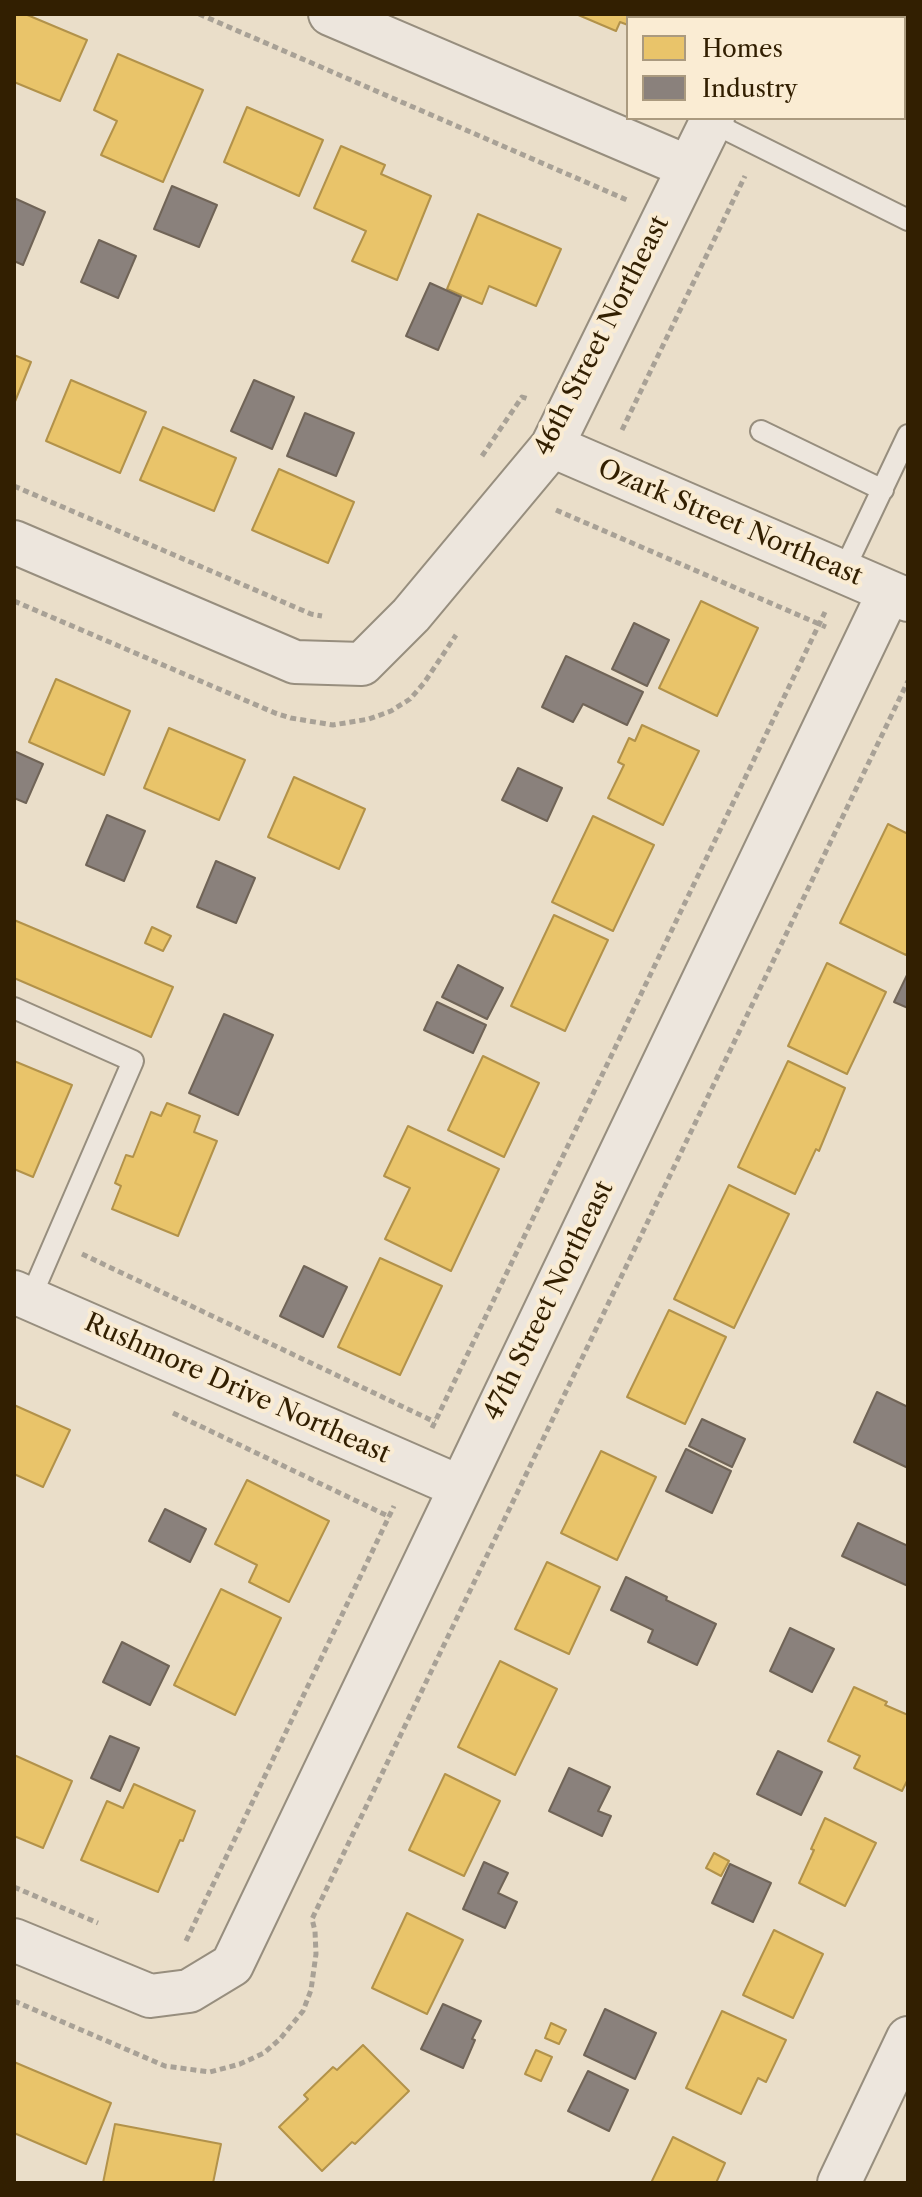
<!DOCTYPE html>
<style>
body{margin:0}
#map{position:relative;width:922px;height:2197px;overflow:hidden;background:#eadec9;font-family:"Libre Caslon Text",serif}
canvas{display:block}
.frame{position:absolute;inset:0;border:16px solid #321f01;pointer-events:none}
.legend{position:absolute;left:626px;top:16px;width:280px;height:104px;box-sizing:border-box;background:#faecd3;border:2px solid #aa9a7f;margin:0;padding:10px 14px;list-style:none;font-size:24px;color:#321f01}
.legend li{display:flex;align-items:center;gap:16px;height:40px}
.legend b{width:40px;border:2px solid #aa9a7f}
</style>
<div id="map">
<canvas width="922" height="2197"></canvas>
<div class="frame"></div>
<ul class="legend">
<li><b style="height:22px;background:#e9c46a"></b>Homes</li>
<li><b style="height:22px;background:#8a817c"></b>Industry</li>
</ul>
</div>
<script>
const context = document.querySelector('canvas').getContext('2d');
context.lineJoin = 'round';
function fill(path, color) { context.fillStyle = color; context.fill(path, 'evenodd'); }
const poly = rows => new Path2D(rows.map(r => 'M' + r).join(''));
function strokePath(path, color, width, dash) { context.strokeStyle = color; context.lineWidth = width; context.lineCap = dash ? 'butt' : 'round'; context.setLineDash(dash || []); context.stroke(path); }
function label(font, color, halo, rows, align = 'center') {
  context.font = font + ' "Libre Caslon Text",serif'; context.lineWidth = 8; context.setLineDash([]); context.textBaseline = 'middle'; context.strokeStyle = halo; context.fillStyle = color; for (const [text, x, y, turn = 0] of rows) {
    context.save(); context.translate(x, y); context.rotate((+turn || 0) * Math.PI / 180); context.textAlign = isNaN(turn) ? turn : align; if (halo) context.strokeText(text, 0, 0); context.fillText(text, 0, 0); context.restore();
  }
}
const homes = poly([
 [14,14,25,14,87,40,60,101,14,82,14,14],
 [576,14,666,14,664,18,628,18,628,25,620,22,616,31,576,14],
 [118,54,203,90,163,182,101,155,117,121,94,110,118,54],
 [247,107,323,140,299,196,224,162,247,107],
 [341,146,385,165,381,174,431,196,397,280,352,261,366,231,314,208,341,146],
 [478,214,561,249,536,306,489,286,482,304,447,289,478,214],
 [14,355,31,362,14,404,14,355],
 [71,380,146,412,120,473,46,441,71,380],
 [163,427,236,458,214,511,140,480,163,427],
 [279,469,354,502,328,563,252,530,279,469],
 [701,601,758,628,717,716,659,688,701,601],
 [56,679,130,711,104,775,29,742,56,679],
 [642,725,699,751,663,825,608,798,624,765,618,762,629,738,635,741,642,725],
 [169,728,245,760,219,820,144,788,169,728],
 [294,777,365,809,339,869,268,837,294,777],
 [593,816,654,845,613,931,552,902,593,816],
 [888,824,908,834,908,951,906,955,840,923,888,824],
 [554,915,608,940,565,1031,511,1006,554,915],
 [14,920,173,987,151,1037,14,978,14,920],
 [152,927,171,936,163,951,145,943,152,927],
 [827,963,886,992,847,1074,788,1046,827,963],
 [483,1056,539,1083,504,1157,448,1130,483,1056],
 [14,1061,72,1085,33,1177,14,1169,14,1061],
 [788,1061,845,1088,819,1151,816,1149,795,1194,738,1167,788,1061],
 [167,1103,200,1116,194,1132,217,1141,178,1236,112,1209,121,1186,115,1183,126,1155,133,1157,151,1112,161,1116,167,1103],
 [408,1126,499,1169,451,1271,385,1239,410,1188,384,1176,408,1126],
 [729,1185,789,1214,734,1328,674,1299,729,1185],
 [380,1258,442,1286,400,1375,338,1347,380,1258],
 [669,1310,726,1337,685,1424,627,1397,669,1310],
 [14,1405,70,1430,43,1487,14,1474,14,1405],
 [601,1451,656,1477,617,1560,561,1533,601,1451],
 [247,1480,329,1521,289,1602,249,1582,257,1565,215,1544,247,1480],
 [547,1562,600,1587,569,1654,515,1629,547,1562],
 [221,1589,281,1618,235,1715,174,1685,221,1589],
 [500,1661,557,1689,515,1775,458,1747,500,1661],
 [854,1687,887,1702,885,1705,908,1715,908,1779,902,1791,854,1768,860,1756,828,1741,854,1687],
 [14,1755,72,1781,43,1848,14,1836,14,1755],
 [445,1774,500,1801,464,1876,409,1850,445,1774],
 [134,1784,195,1811,183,1841,180,1840,158,1892,81,1860,107,1801,123,1808,134,1784],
 [825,1818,876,1843,845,1906,799,1883,814,1850,811,1849,825,1818],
 [714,1853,729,1861,721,1876,706,1868,714,1853],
 [407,1913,463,1940,427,2014,372,1988,407,1913],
 [774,1930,823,1954,793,2018,743,1995,774,1930],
 [722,2011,786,2040,766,2082,758,2078,741,2114,686,2088,722,2011],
 [551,2023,566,2030,559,2044,545,2038,551,2023],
 [363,2045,409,2091,355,2144,352,2142,322,2171,279,2127,308,2099,304,2095,333,2067,337,2070,363,2045],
 [536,2050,552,2057,541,2081,525,2074,536,2050],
 [14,2062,111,2103,86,2164,14,2133,14,2062],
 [115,2124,221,2144,213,2183,103,2183,115,2124],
 [673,2137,725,2163,716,2183,651,2183,673,2137]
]);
const industry = poly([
 [172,186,217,205,199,247,154,229,172,186],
 [14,198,45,212,23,265,14,261,14,198],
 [99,240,136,256,118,298,81,282,99,240],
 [430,283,461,297,438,350,406,336,430,283],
 [254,380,294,397,272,449,231,431,254,380],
 [305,413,354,433,336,476,287,456,305,413],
 [634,623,669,640,647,686,612,669,634,623],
 [566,656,643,692,627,725,583,704,573,722,542,707,566,656],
 [14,751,43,764,26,803,14,798,14,751],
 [518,768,562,788,547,821,502,800,518,768],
 [107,815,145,831,124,881,86,865,107,815],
 [216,861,255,878,236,923,197,907,216,861],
 [458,965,503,988,487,1019,442,997,458,965],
 [908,973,908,1008,894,1002,908,973],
 [437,1002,486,1025,473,1053,424,1030,437,1002],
 [224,1014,273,1035,238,1115,189,1093,224,1014],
 [304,1266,347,1287,323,1337,280,1316,304,1266],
 [877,1392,908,1407,908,1468,854,1442,877,1392],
 [702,1419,745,1439,732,1467,689,1446,702,1419],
 [686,1449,731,1471,712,1513,666,1491,686,1449],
 [165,1509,206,1529,190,1562,149,1541,165,1509],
 [858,1523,908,1546,908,1586,842,1556,858,1523],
 [626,1577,667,1597,666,1600,716,1624,697,1665,648,1642,653,1630,611,1610,626,1577],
 [790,1628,834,1649,812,1692,770,1671,790,1628],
 [122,1642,169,1666,150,1705,103,1682,122,1642],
 [110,1736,139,1748,120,1791,91,1778,110,1736],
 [778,1751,822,1772,801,1815,757,1794,778,1751],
 [569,1768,610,1787,598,1811,611,1816,602,1836,549,1811,569,1768],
 [484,1862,508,1873,498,1893,517,1902,505,1928,463,1909,484,1862],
 [730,1864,771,1883,753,1922,712,1903,730,1864],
 [443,2004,481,2021,472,2039,475,2040,463,2068,421,2049,443,2004],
 [605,2009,656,2033,635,2079,584,2055,605,2009],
 [588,2071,628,2090,609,2131,568,2111,588,2071]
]);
const path = poly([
 [199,14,627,200],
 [821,18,823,14],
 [622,430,745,176],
 [482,456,522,397,528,399],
 [14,486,311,614,322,616],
 [556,510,826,627],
 [14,601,275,713,291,718,333,725,369,719,391,711,410,699,424,683,456,635],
 [82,1254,435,1422],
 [173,1413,390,1517],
 [432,1428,825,612],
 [14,1887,98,1923],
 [186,1941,394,1506],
 [14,2001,165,2066,210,2072,240,2064,264,2053,280,2039,303,2011,311,1990,316,1954,315,1931,312,1919,908,681]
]);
const lane = poly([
 [711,122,908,220],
 [761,431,883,490],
 [843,572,908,435],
 [14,1008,133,1061,30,1299]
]);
const street = poly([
 [330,14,688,167],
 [762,18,764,14],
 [552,446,908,600],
 [14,542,295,662,362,664,411,615,552,446,713,118],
 [14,1292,460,1487],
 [14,1940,150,1996,189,1991,232,1965,889,592],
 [839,2183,908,2038]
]);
const streetNames = [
 ["46th Street Northeast",602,336,-63],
 ["Ozark Street Northeast",730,523,23],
 ["47th Street Northeast",549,1301,-64],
 ["Rushmore Drive Northeast",237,1389,24]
];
fill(homes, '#e9c46a');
strokePath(homes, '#b2924a', 2);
fill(industry, '#8a817c');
strokePath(industry, '#706457', 2);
strokePath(lane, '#978e7e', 24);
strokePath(street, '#978e7e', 46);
strokePath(path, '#a8a196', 5, [6, 4]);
strokePath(lane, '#ede6dd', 20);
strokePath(street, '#ede6dd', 42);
label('26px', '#321f01', '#faecd3', streetNames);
</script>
